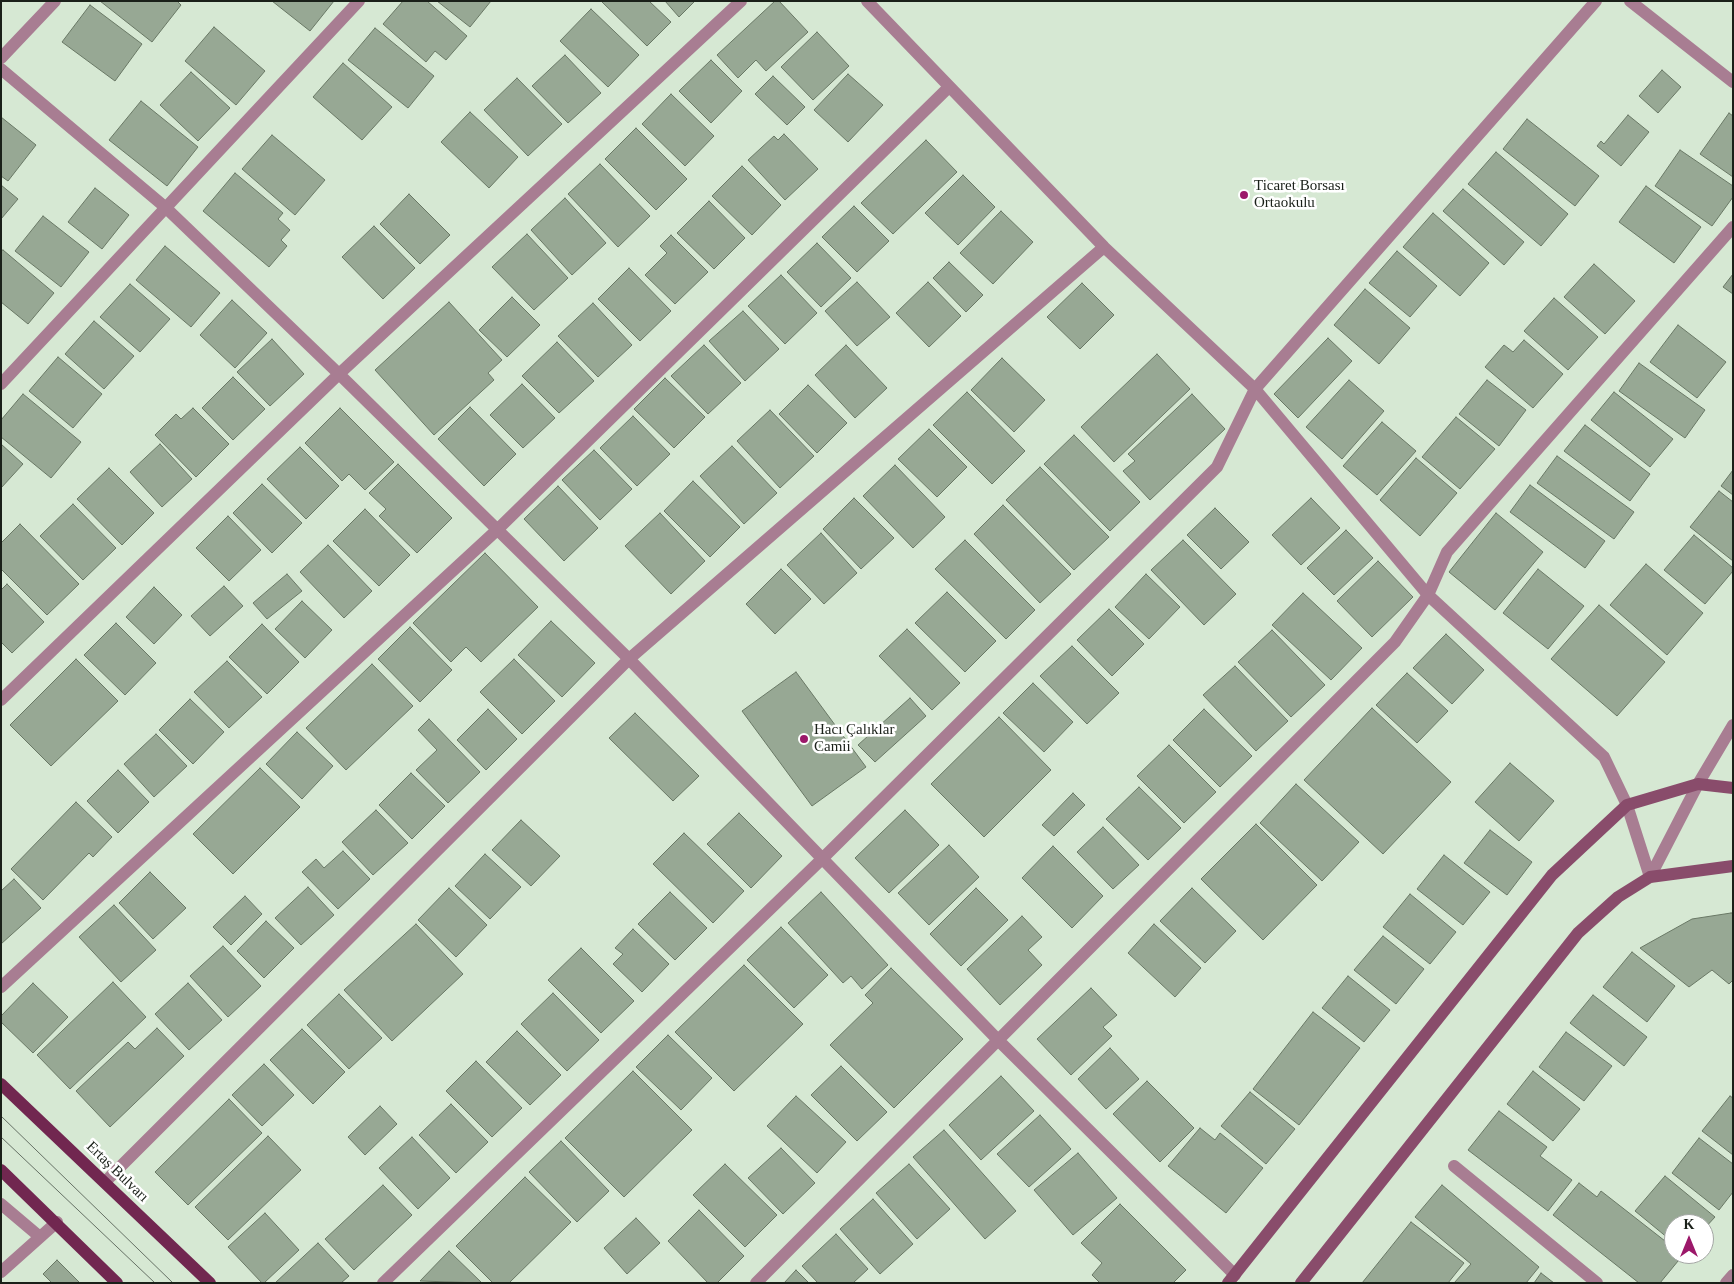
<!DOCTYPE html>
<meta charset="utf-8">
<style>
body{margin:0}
#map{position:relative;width:1734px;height:1284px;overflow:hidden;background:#d6e8d3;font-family:"Times New Roman",serif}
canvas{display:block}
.frame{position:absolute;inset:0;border:2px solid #1a2019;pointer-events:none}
.north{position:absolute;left:1664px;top:1214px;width:50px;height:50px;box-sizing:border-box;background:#fff;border:1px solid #a3a6a3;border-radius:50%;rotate:0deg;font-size:14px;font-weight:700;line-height:20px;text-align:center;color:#1a2019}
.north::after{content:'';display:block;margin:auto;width:18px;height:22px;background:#9c186a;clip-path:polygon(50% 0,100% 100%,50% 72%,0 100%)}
</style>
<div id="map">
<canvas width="1734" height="1284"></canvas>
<div class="frame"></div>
<div class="north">K</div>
</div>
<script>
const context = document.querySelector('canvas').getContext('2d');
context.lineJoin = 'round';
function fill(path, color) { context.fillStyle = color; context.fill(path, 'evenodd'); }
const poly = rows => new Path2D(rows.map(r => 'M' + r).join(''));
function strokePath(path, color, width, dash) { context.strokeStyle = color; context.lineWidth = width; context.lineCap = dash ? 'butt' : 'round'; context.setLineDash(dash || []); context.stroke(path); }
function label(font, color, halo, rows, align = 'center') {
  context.font = font + ' "Times New Roman",serif'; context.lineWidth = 5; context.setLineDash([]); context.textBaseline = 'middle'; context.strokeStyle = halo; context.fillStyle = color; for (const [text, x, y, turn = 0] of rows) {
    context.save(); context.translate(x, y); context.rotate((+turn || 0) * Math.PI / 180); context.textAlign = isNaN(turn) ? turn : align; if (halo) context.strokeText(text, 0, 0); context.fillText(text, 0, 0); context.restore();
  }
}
const building = poly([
 [100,1,177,1,181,5,152,42,100,1],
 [272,1,334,1,310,31,272,1],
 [403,1,427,1,467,36,446,60,435,51,426,62,383,24,403,1],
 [437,1,491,1,470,27,437,1],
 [601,1,649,1,671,22,647,46,601,1],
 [665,1,695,1,679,17,665,1],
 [775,1,779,1,808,32,766,71,756,60,738,78,717,55,775,1],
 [90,5,142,44,115,81,62,42,90,5],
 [591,9,639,55,608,87,560,41,591,9],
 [214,27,265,71,236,105,185,61,214,27],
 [375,28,434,76,408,108,348,60,375,28],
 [817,32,849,66,813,100,781,67,817,32],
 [565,55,601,93,568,123,532,86,565,55],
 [711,60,742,91,711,123,679,91,711,60],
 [343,63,392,107,362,140,313,97,343,63],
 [1662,70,1681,87,1658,113,1639,96,1662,70],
 [191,72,230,108,198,141,160,105,191,72],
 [848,74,883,105,848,142,814,110,848,74],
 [773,76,805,107,787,125,755,94,773,76],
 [517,78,562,124,528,156,484,110,517,78],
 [671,94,714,136,685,166,642,124,671,94],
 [141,101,198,147,167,186,109,140,141,101],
 [470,112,518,157,489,188,441,142,470,112],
 [1729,113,1733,116,1733,177,1700,154,1729,113],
 [1628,115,1649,132,1621,166,1597,146,1601,141,1604,144,1628,115],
 [1,117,36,145,8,181,1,176,1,117],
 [1527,119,1599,176,1575,206,1503,149,1527,119],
 [636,128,687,179,656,210,605,159,636,128],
 [784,134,818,169,785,200,748,160,774,136,778,140,784,134],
 [272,135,325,180,295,215,242,169,272,135],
 [926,140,957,172,893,234,861,203,926,140],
 [1680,150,1733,186,1733,197,1712,226,1655,186,1680,150],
 [1496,152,1568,214,1541,246,1468,184,1496,152],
 [600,164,650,216,618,247,568,194,600,164],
 [742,166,781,205,752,235,712,196,742,166],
 [235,173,283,213,278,219,290,230,281,240,287,246,269,267,203,211,235,173],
 [963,175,995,207,958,245,925,213,963,175],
 [1,185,18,199,1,219,1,185],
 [1646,186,1701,227,1674,263,1619,222,1646,186],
 [95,188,129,215,102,249,68,222,95,188],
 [1463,189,1524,242,1504,265,1443,211,1463,189],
 [409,194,450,235,420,264,380,224,409,194],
 [565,198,606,243,572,275,531,230,565,198],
 [709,201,745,238,714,269,677,233,709,201],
 [854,206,889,241,857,272,822,237,854,206],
 [1001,211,1033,242,993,284,960,253,1001,211],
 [1433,213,1489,263,1460,296,1403,247,1433,213],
 [43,216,89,252,61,287,15,251,43,216],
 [374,226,415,268,383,299,342,257,374,226],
 [527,234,568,278,534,310,492,267,527,234],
 [671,235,708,272,675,304,645,275,667,253,660,246,671,235],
 [817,243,851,278,821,307,787,272,817,243],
 [165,246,220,293,191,327,136,280,165,246],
 [3,250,54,293,28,324,1,302,1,251,3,250],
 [1397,251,1437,286,1410,317,1369,283,1397,251],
 [949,262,983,295,966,312,933,278,949,262],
 [1594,264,1635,301,1605,334,1564,297,1594,264],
 [629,268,671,311,640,341,598,299,629,268],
 [1733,274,1733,294,1723,287,1733,274],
 [781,275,817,313,785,344,748,306,781,275],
 [857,282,890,317,857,346,825,311,857,282],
 [928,282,961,316,929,347,896,313,928,282],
 [1082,283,1114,315,1080,349,1047,317,1082,283],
 [130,284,170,319,140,352,100,317,130,284],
 [1365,289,1410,328,1379,364,1334,325,1365,289],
 [512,297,540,325,507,357,479,330,512,297],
 [1554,298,1598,337,1568,370,1524,331,1554,298],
 [232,300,267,333,235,368,200,335,232,300],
 [449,302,502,360,488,373,494,380,434,435,375,370,449,302],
 [593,303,632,345,598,377,558,336,593,303],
 [743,311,779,349,745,381,709,341,743,311],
 [94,321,134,356,104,389,65,354,94,321],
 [1678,325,1726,362,1697,398,1650,362,1678,325],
 [1328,338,1352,361,1298,418,1274,394,1328,338],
 [272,339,304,374,270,406,237,372,272,339],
 [1524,340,1563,374,1533,408,1485,367,1504,345,1513,352,1524,340],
 [557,342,594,381,559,413,522,376,557,342],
 [704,345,741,383,708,414,671,376,704,345],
 [846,345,887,388,855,418,815,375,846,345],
 [1157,354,1190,389,1114,462,1081,427,1157,354],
 [58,357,102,394,73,428,29,391,58,357],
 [1002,358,1045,400,1014,432,971,390,1002,358],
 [1639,363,1705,410,1685,438,1619,391,1639,363],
 [233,377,265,409,233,440,202,408,233,377],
 [665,378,705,417,674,448,634,409,665,378],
 [1349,380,1384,411,1342,459,1306,427,1349,380],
 [1487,380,1526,410,1499,446,1459,414,1487,380],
 [522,384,555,418,523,448,490,415,522,384],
 [808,385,847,423,817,453,779,414,808,385],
 [967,392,1025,451,992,484,933,425,967,392],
 [1614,392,1673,439,1650,467,1591,420,1614,392],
 [23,394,81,442,51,478,1,437,1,420,23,394],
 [1192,394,1225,429,1150,500,1123,471,1135,461,1128,454,1192,394],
 [470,407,516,454,484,486,438,439,470,407],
 [193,408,229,444,196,477,155,435,176,414,181,419,193,408],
 [340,408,394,462,365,490,349,474,342,481,305,443,340,408],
 [770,410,814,456,780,488,737,441,770,410],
 [633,416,670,454,637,486,600,448,633,416],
 [1456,417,1495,449,1460,489,1422,457,1456,417],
 [1382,422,1416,451,1377,495,1343,466,1382,422],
 [1585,425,1650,474,1630,501,1564,451,1585,425],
 [929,429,967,467,937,497,898,459,929,429],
 [1074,435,1140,502,1110,531,1044,464,1074,435],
 [1,444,23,464,1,488,1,444],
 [160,444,192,479,162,507,130,472,160,444],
 [732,446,777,493,744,524,700,476,732,446],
 [300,447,339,486,306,519,267,479,300,447],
 [594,450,632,489,600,520,562,480,594,450],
 [1557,456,1634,512,1614,539,1537,483,1557,456],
 [1416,458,1457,493,1420,536,1380,500,1416,458],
 [398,464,452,518,417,553,379,516,386,509,369,493,398,464],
 [895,465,945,517,913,548,863,496,895,465],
 [1040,467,1109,537,1074,570,1006,500,1040,467],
 [109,468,154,513,122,545,77,499,109,468],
 [1733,470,1733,495,1721,486,1733,470],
 [693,481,740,527,710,557,664,511,693,481],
 [262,484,302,523,272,553,233,513,262,484],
 [1530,485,1605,541,1585,568,1510,512,1530,485],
 [558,486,598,528,564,561,524,519,558,486],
 [1719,491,1733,502,1733,561,1690,527,1719,491],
 [854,498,894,538,861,569,823,529,854,498],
 [1311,498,1340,528,1301,565,1272,535,1311,498],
 [73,504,116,548,83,580,40,536,73,504],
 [1003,505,1071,574,1040,603,974,534,1003,505],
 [1215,508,1249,542,1221,569,1187,535,1215,508],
 [365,509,410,555,379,586,333,541,365,509],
 [660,513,705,561,671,594,625,546,660,513],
 [1496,513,1543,552,1495,610,1449,572,1496,513],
 [228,516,261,550,229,581,196,548,228,516],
 [20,524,79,584,47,615,1,569,1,543,20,524],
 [1346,530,1373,558,1334,595,1307,568,1346,530],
 [821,533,857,573,824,604,787,565,821,533],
 [1694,535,1733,568,1733,571,1705,604,1664,570,1694,535],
 [965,540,1035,610,1006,639,935,569,965,540],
 [1183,540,1236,594,1204,625,1151,570,1183,540],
 [328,545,372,591,344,618,300,572,328,545],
 [485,553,538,607,481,662,466,647,451,662,413,623,485,553],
 [1378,561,1413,597,1372,637,1337,601,1378,561],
 [1646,564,1703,613,1667,655,1610,605,1646,564],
 [781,569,811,599,775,634,746,604,781,569],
 [1538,569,1584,606,1548,649,1503,613,1538,569],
 [287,574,302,591,267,619,253,603,287,574],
 [1146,574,1180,607,1149,639,1115,607,1146,574],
 [7,584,44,622,12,653,1,642,1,590,7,584],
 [224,586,243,606,210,636,191,616,224,586],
 [154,587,182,615,154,644,126,617,154,587],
 [947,592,996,641,965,672,915,623,947,592],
 [1303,593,1362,648,1331,680,1272,625,1303,593],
 [302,601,332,630,305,658,275,629,302,601],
 [1599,605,1665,662,1617,716,1551,659,1599,605],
 [1109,609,1144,644,1112,676,1077,640,1109,609],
 [551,621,595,663,562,697,518,655,551,621],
 [116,623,156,663,125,695,84,655,116,623],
 [262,624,299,662,267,694,229,657,262,624],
 [410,627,452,670,420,702,378,659,410,627],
 [907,629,960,683,932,710,879,656,907,629],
 [1272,630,1325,685,1291,717,1238,662,1272,630],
 [1446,634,1484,670,1452,704,1413,668,1446,634],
 [1072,646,1119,693,1087,724,1040,676,1072,646],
 [76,659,118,701,51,766,10,725,76,659],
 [514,659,555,701,522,734,480,692,514,659],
 [227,661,262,697,229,728,194,692,227,661],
 [372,664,413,706,346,770,306,728,372,664],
 [1235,666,1288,721,1256,751,1203,695,1235,666],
 [796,672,866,767,812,806,742,711,796,672],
 [1407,673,1448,711,1417,743,1376,705,1407,673],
 [1033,683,1073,722,1044,752,1003,713,1033,683],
 [910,698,926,716,875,762,858,745,910,698],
 [190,699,224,732,193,764,159,730,190,699],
 [1372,708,1451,782,1383,854,1304,780,1372,708],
 [488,709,517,739,486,770,457,740,488,709],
 [1204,709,1252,756,1220,787,1173,740,1204,709],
 [635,713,699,776,673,801,609,738,635,713],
 [999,717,1051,770,984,837,931,784,999,717],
 [429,719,480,772,448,803,416,770,437,750,418,730,429,719],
 [297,732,333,766,302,799,266,764,297,732],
 [156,734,187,766,154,797,124,764,156,734],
 [1169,745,1216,792,1184,823,1137,776,1169,745],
 [1510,763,1554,801,1519,841,1475,802,1510,763],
 [260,768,300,807,233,874,193,834,260,768],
 [118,770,149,802,118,833,87,801,118,770],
 [411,773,445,806,412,839,379,805,411,773],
 [1296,784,1359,842,1322,881,1260,823,1296,784],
 [1139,787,1181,828,1148,860,1106,819,1139,787],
 [1073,793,1085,805,1054,836,1042,825,1073,793],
 [76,802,112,837,93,857,89,853,43,900,11,869,76,802],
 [376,810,408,843,373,875,342,842,376,810],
 [905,810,939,845,889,893,855,858,905,810],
 [739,813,782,856,751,888,707,844,739,813],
 [521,820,560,856,531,886,492,850,521,820],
 [1256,824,1317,885,1263,940,1201,879,1256,824],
 [1103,827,1139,865,1113,889,1077,852,1103,827],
 [1490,830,1532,862,1507,895,1464,863,1490,830],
 [684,833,744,891,713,923,653,864,684,833],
 [949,845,979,877,929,925,898,893,949,845],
 [1053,846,1103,896,1072,928,1022,878,1053,846],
 [343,851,370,879,338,909,302,872,316,859,324,868,343,851],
 [485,854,521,887,490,919,455,886,485,854],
 [1444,855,1490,892,1463,925,1417,889,1444,855],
 [150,872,186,908,153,939,119,903,150,872],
 [14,879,41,908,1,944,1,891,14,879],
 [308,887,334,915,301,945,275,918,308,887],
 [449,888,487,925,456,957,418,920,449,888],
 [976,888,1008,920,961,966,930,934,976,888],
 [1192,888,1236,931,1205,963,1160,921,1192,888],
 [670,892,707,928,675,960,638,924,670,892],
 [821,892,888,965,862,989,851,976,843,983,788,923,821,892],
 [1410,894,1456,932,1430,964,1383,927,1410,894],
 [245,896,262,914,231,945,213,927,245,896],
 [114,905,156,950,121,982,79,937,114,905],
 [1731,913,1733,913,1733,980,1729,984,1712,970,1689,987,1640,948,1692,919,1731,913],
 [1022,916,1042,937,1028,950,1042,965,1000,1005,967,969,1022,916],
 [266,921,294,948,264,978,237,951,266,921],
 [416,924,463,974,392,1041,344,990,416,924],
 [1154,924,1201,968,1175,997,1128,953,1154,924],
 [781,927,828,975,794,1008,747,960,781,927],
 [633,929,669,964,642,992,613,964,623,954,615,948,633,929],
 [1383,936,1424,969,1396,1004,1354,970,1383,936],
 [223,946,261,986,228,1017,190,976,223,946],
 [581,948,634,1001,601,1033,548,980,581,948],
 [1632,952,1675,986,1647,1022,1603,987,1632,952],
 [744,965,803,1024,734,1091,675,1032,744,965],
 [891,968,963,1039,894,1108,830,1045,873,1003,865,995,891,968],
 [1348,976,1390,1010,1364,1042,1322,1008,1348,976],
 [113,982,146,1017,70,1089,37,1055,113,982],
 [33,983,68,1017,33,1053,1,1022,1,1016,33,983],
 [188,983,222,1020,189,1050,155,1014,188,983],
 [1091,988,1117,1015,1103,1027,1112,1036,1071,1075,1037,1039,1091,988],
 [553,993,599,1040,567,1071,521,1024,553,993],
 [339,994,382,1038,349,1069,307,1025,339,994],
 [1593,995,1647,1037,1624,1066,1570,1023,1593,995],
 [1313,1012,1360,1048,1299,1125,1253,1089,1313,1012],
 [157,1028,184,1056,110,1127,76,1091,128,1042,135,1049,157,1028],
 [302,1029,345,1072,313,1104,270,1060,302,1029],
 [517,1031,561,1075,530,1105,486,1062,517,1031],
 [1566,1032,1612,1066,1584,1101,1539,1067,1566,1032],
 [668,1035,712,1078,681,1110,636,1067,668,1035],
 [1110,1048,1139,1079,1106,1109,1078,1079,1110,1048],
 [476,1061,522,1108,492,1137,446,1091,476,1061],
 [264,1064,294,1095,262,1126,232,1095,264,1064],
 [841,1066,887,1112,857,1141,811,1095,841,1066],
 [633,1071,692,1130,624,1197,565,1138,633,1071],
 [1533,1071,1580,1109,1553,1141,1507,1104,1533,1071],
 [1001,1076,1034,1111,981,1160,949,1125,1001,1076],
 [1147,1081,1194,1128,1160,1162,1113,1114,1147,1081],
 [1250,1092,1295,1129,1266,1164,1221,1126,1250,1092],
 [796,1096,846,1142,817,1173,767,1126,796,1096],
 [1730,1096,1733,1098,1733,1155,1702,1131,1730,1096],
 [229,1099,262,1133,188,1205,155,1172,229,1099],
 [451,1104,488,1142,456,1173,419,1135,451,1104],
 [380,1106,397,1124,365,1155,348,1137,380,1106],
 [1499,1111,1547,1147,1540,1156,1572,1180,1548,1211,1468,1150,1499,1111],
 [1040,1115,1071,1149,1029,1187,997,1154,1040,1115],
 [1200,1128,1215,1140,1220,1133,1263,1168,1226,1213,1168,1166,1200,1128],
 [944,1130,1016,1211,985,1239,913,1157,944,1130],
 [268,1136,301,1170,228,1240,195,1207,268,1136],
 [412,1137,450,1178,418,1209,379,1168,412,1137],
 [1699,1138,1733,1164,1733,1192,1719,1210,1672,1173,1699,1138],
 [561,1141,609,1191,577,1222,529,1172,561,1141],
 [781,1148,815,1183,783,1214,748,1178,781,1148],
 [1078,1153,1117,1198,1073,1235,1034,1190,1078,1153],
 [725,1164,777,1215,745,1247,693,1195,725,1164],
 [909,1164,950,1209,917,1239,876,1193,909,1164],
 [1665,1176,1715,1217,1704,1229,1704,1224,1674,1224,1674,1243,1635,1211,1665,1176],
 [525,1177,571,1222,509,1283,493,1283,456,1246,525,1177],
 [1579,1183,1597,1197,1601,1191,1674,1248,1674,1254,1683,1255,1660,1283,1639,1283,1553,1215,1579,1183],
 [383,1185,412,1215,354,1270,325,1239,383,1185],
 [1442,1185,1539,1267,1526,1283,1454,1283,1471,1264,1415,1217,1442,1185],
 [873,1199,913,1244,880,1274,840,1229,873,1199],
 [1120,1204,1186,1270,1173,1283,1100,1283,1092,1275,1102,1263,1081,1243,1120,1204],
 [699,1210,744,1256,717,1283,708,1283,668,1241,699,1210],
 [265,1213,299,1250,264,1283,262,1283,228,1247,265,1213],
 [636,1218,660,1243,627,1274,604,1248,636,1218],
 [1411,1222,1464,1263,1448,1283,1362,1283,1411,1222],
 [836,1234,868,1269,853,1283,818,1283,802,1266,836,1234],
 [318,1243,349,1276,341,1283,275,1283,318,1243],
 [449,1251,482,1283,420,1281,449,1251],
 [57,1260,80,1283,52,1283,43,1274,57,1260],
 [796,1270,809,1283,784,1283,796,1270],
 [1541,1273,1554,1283,1534,1283,1541,1273]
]);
const street = poly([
 [867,1,1104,247,1255,389,1428,595,1604,757,1627,805,1650,877],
 [1630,1,1733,82],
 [1,58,55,1],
 [1,69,165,207,339,374,629,659,998,1040,1235,1275],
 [1,384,359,1],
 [1,700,339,374,741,1],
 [1650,877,1698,784,1733,725],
 [1,987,497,530,949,87],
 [1454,1166,1597,1283],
 [105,1182,629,659,1104,247],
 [1,1204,40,1237],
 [1,1272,57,1222],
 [383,1283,822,859,1217,467,1255,389,1596,1],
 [756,1283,1395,642,1428,595,1447,552,1733,227],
 [1726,1283,1733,1275]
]);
const secondary = poly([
 [1228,1283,1552,875,1627,805,1698,784,1733,788],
 [1301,1283,1578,933,1618,897,1650,877,1733,866]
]);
const primary = poly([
 [1,1084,210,1283],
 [1,1170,117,1283]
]);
const tram = poly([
 [1,1116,173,1283],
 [1,1137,155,1283]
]);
const markers = [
 [1244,195,5,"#9c186a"],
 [804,739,5,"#9c186a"]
];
const poiNames = [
 ["Ticaret Borsası",1254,186],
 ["Ortaokulu",1254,203],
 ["Hacı Çalıklar",814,730],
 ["Camii",814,747]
];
const streetNames = [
 ["Ertaş Bulvarı",117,1172,44]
];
fill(building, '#97a894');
strokePath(building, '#697865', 1);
strokePath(street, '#a87d92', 12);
strokePath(secondary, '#894c6b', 12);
strokePath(primary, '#712750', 12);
strokePath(tram, '#667165', 1);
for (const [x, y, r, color] of markers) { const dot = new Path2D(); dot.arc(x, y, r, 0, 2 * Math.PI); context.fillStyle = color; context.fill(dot); strokePath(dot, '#fff', 2); }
label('15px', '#1a2019', '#fff', poiNames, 'left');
label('15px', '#1a2019', '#fff', streetNames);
</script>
